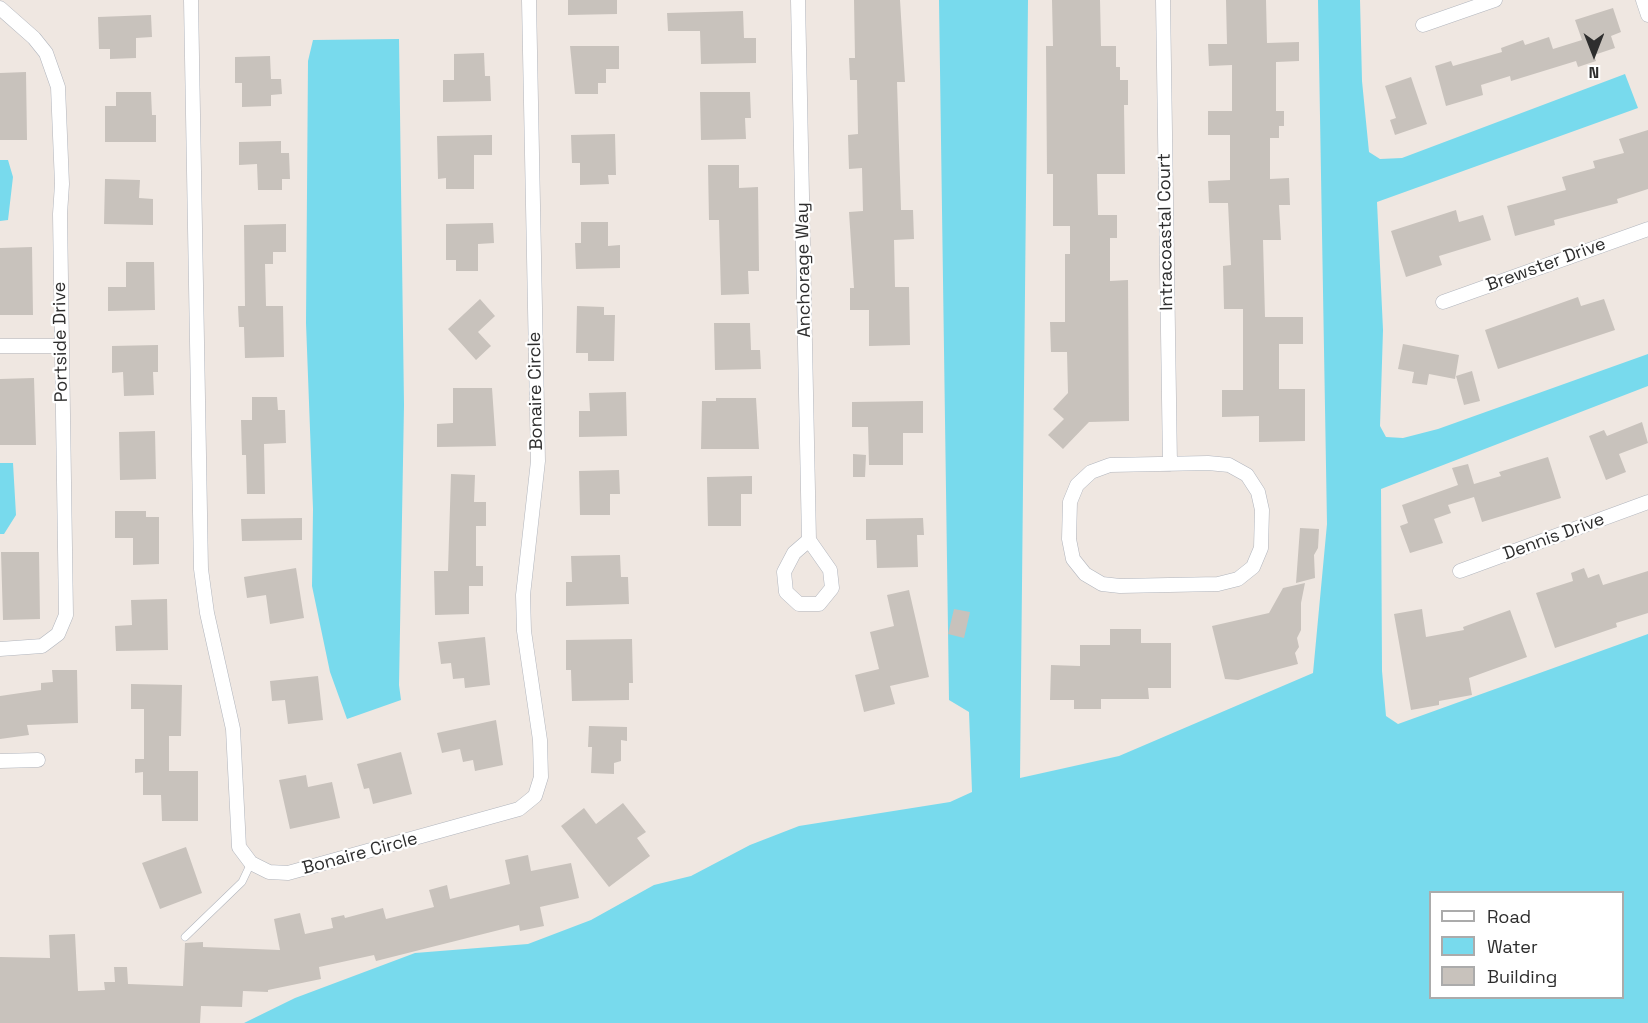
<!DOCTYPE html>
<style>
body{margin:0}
#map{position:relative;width:1648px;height:1023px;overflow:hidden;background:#efe7e1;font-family:"Space Grotesk",sans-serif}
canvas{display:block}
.legend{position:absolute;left:1429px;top:891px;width:195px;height:108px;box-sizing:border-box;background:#fff;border:2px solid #ababab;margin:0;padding:8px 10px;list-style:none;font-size:18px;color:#2e2e2e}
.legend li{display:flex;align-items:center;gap:12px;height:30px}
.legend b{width:30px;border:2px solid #ababab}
.north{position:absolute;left:1564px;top:24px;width:60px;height:60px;-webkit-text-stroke:4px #fff;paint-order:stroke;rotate:180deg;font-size:16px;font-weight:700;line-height:24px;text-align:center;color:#2e2e2e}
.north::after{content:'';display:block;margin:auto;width:21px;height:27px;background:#2e2e2e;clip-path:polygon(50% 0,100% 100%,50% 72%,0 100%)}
</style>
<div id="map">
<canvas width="1648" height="1023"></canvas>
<ul class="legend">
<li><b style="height:8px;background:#fff"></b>Road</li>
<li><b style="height:16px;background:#78daed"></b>Water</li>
<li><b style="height:16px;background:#c8c2bc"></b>Building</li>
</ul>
<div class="north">N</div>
</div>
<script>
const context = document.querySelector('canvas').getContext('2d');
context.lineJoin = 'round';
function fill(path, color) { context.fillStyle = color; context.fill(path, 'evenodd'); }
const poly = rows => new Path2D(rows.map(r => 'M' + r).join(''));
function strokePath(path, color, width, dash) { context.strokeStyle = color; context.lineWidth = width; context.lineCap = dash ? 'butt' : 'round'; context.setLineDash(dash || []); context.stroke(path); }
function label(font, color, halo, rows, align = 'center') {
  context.font = font + ' "Space Grotesk",sans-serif'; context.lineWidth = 4.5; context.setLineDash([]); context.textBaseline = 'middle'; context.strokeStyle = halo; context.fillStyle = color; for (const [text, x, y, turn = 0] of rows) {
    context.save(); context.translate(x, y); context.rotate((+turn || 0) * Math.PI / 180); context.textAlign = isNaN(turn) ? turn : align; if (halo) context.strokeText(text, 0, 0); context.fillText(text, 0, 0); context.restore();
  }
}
const water = poly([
 [939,0,1028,0,1020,778,1119,756,1313,673,1327,524,1318,0,1360,0,1362,81,1369,152,1380,159,1402,158,1625,74,1638,108,1377,202,1383,330,1380,426,1386,437,1403,438,1438,429,1648,354,1648,386,1381,489,1382,671,1386,716,1398,724,1648,634,1648,1023,244,1023,295,998,415,953,528,944,591,920,654,885,691,876,750,845,799,826,950,802,972,792,969,712,949,700],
 [1430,892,1622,892,1622,998,1430,998],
 [399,39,404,405,399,685,401,700,347,719,330,672,312,586,313,509,306,323,308,61,313,40],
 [0,160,8,160,13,177,8,220,0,221],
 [0,463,13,463,16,515,4,534,0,534]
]);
const building = poly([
 [568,0,617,0,617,14,568,15],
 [854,0,900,0,905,82,897,82,901,210,913,210,914,239,894,240,895,287,909,287,910,345,869,346,869,310,850,310,850,288,854,288,849,212,863,211,862,168,849,169,848,135,858,134,857,80,850,80,849,58,855,58],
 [1052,0,1100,0,1101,46,1116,46,1116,67,1120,67,1120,80,1128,80,1128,105,1124,105,1125,174,1097,174,1098,215,1117,215,1117,238,1110,238,1110,281,1128,280,1129,421,1089,422,1063,449,1048,435,1064,419,1053,409,1068,393,1067,352,1051,352,1050,322,1065,322,1065,254,1070,254,1070,226,1053,226,1053,174,1047,174,1046,46,1053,46],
 [1226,0,1266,0,1267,43,1299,42,1299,61,1276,62,1276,111,1284,111,1284,126,1279,126,1279,138,1270,138,1270,179,1289,178,1290,205,1279,205,1281,240,1263,240,1265,317,1303,317,1303,344,1279,344,1279,389,1305,389,1305,441,1259,442,1259,416,1222,417,1222,390,1243,390,1243,309,1224,309,1223,266,1231,265,1228,203,1209,203,1208,181,1230,180,1230,135,1208,135,1208,111,1232,111,1232,65,1209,66,1208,44,1227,44],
 [1613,8,1621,32,1611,36,1615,48,1594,55,1596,61,1578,67,1576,61,1511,81,1510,76,1481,85,1483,95,1446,106,1435,66,1451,61,1453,66,1502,52,1501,48,1523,40,1525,45,1549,37,1553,49,1582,40,1575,20],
 [743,11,744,38,756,38,756,63,701,64,700,31,668,31,667,13],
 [151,15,152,37,136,38,136,58,110,59,110,49,99,49,98,17],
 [570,46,619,46,619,69,606,69,606,83,598,83,598,94,575,94],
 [484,53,485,76,490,76,491,101,443,102,443,80,454,80,454,54],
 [270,56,271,79,281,79,282,94,271,95,271,106,242,107,242,83,235,83,235,57],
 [26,72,27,140,0,140,0,73],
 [1411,77,1427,124,1395,135,1390,120,1396,118,1385,86],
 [116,92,151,92,152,115,156,115,156,142,105,142,105,106,116,106],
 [700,92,750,92,751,118,745,118,746,139,701,140],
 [1648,130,1648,189,1617,199,1618,203,1554,220,1555,225,1515,236,1507,206,1566,190,1562,177,1595,168,1593,161,1624,153,1619,139],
 [615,134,616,175,608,175,609,184,580,185,580,163,572,163,571,135],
 [492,135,492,155,474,155,474,189,446,189,446,178,438,179,437,136],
 [281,141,281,153,289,153,290,179,282,179,282,190,258,190,257,164,239,165,239,142],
 [708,165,739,165,739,188,758,187,759,271,748,271,749,294,721,295,719,220,709,220],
 [105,179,140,180,139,198,153,199,153,225,104,224],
 [1456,210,1459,222,1483,215,1491,240,1439,256,1442,265,1406,277,1391,231],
 [581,222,608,222,608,246,620,245,620,268,576,269,575,243,581,243],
 [493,223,494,243,478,244,478,271,456,271,456,260,446,260,446,224],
 [286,224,286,252,273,252,273,264,265,264,266,306,283,306,284,357,245,358,244,327,239,327,238,306,245,306,244,225],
 [32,247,33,315,0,315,0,248],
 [126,262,154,262,155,310,108,311,108,287,126,287],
 [1578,297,1581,306,1604,299,1615,330,1498,369,1485,330],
 [480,299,495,316,478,332,491,346,476,360,448,329],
 [577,306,604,307,604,315,615,315,614,361,588,361,588,353,576,353],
 [714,323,750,323,751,350,760,350,761,369,715,370],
 [1403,344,1459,355,1455,379,1429,374,1427,385,1412,383,1414,372,1398,369],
 [158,345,158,372,153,372,154,395,124,396,123,372,112,373,112,346],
 [1472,371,1480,401,1464,405,1456,376],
 [34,378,36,445,0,445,0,379],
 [453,388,492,388,496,446,437,447,437,424,453,423],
 [626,392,627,436,579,437,579,411,590,411,589,393],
 [252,397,277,397,278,410,285,410,286,443,264,444,265,494,247,494,246,455,242,455,241,420,252,420],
 [716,398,756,398,759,449,701,449,702,401,716,401],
 [923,401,923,433,903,433,903,465,869,465,868,427,852,427,852,402],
 [1642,422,1648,443,1619,454,1626,472,1606,480,1589,436,1604,430,1607,436],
 [155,431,156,479,120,480,119,432],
 [853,454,866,455,865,477,853,477],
 [1548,457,1561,498,1482,522,1474,497,1448,505,1451,513,1434,519,1443,543,1410,553,1400,526,1408,523,1402,505,1458,485,1452,468,1468,464,1474,484,1501,476,1499,472],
 [619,470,620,494,610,494,610,515,580,515,579,471],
 [451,474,475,475,474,502,486,502,486,526,476,526,476,566,483,566,483,586,469,586,469,614,435,615,434,571,448,571],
 [752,476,752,494,741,494,741,526,708,526,707,477],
 [115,511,146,511,146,517,159,517,159,564,133,565,133,538,115,538],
 [302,518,302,540,242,541,241,519],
 [923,518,924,535,917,535,918,567,877,568,876,540,866,540,866,519],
 [1300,528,1319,529,1318,548,1314,555,1315,578,1296,583],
 [1,552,39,552,40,619,3,620],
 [620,555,621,577,628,577,629,604,566,606,566,582,572,582,571,556],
 [296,568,304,618,270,624,266,595,247,598,244,577],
 [1584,568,1588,578,1599,574,1603,585,1648,571,1648,613,1616,623,1617,627,1555,648,1536,593,1573,581,1571,573],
 [1305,583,1301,603,1301,630,1297,638,1299,647,1295,653,1298,664,1238,680,1225,679,1212,626,1269,613,1283,588],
 [909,590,929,677,890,686,895,704,864,712,855,675,879,669,870,632,894,626,887,595],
 [167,599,168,650,116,651,115,626,132,625,131,600],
 [954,609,970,612,964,638,948,634],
 [1422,609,1426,637,1464,630,1463,627,1510,610,1527,657,1469,678,1472,695,1439,701,1439,705,1411,710,1394,614],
 [1110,629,1141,629,1141,643,1171,643,1171,688,1148,688,1149,699,1101,699,1101,709,1074,709,1074,700,1050,700,1051,665,1080,666,1080,645,1110,645],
 [485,637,490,685,465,688,464,678,453,679,451,663,441,664,438,642],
 [632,639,633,683,629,683,629,700,572,701,571,670,566,670,566,640],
 [52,670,77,670,78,723,27,725,29,735,0,739,0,696,41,690,41,683,53,682],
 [318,676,323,720,288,724,285,700,272,701,270,681],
 [131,684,182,685,181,736,169,736,169,771,198,771,198,821,162,821,161,795,143,795,143,772,135,773,135,759,144,759,144,709,131,709],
 [496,720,503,765,475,771,473,760,463,762,460,749,442,753,437,733],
 [589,726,627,727,627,741,621,740,621,761,614,763,614,774,591,773,592,747,588,747],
 [401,752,412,794,373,804,369,788,364,789,357,764],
 [306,775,308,787,332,782,340,818,290,829,279,780],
 [623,803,646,832,637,838,650,856,609,887,561,826,584,808,596,824],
 [186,847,202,893,160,909,142,863],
 [528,855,531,871,571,863,579,898,540,907,544,926,520,931,519,925,376,961,374,955,319,967,321,979,268,990,268,992,243,991,242,1007,201,1006,200,1023,0,1023,0,957,50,958,49,935,75,934,78,991,105,990,104,982,115,982,114,967,127,967,128,984,183,986,185,943,203,942,203,947,280,950,274,919,300,913,305,934,333,928,331,918,344,915,345,918,383,908,386,919,434,907,429,890,447,885,450,899,510,884,505,860]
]);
const lane = poly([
 [185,937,242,882,251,863]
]);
const street = poly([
 [191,0,201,569,207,613,233,729,239,847,251,863,269,872,288,873,519,809,535,796,541,777,540,740,524,631,523,595,538,461,529,0],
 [798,0,809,540],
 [1163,0,1170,464],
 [1643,0,1648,15],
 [0,8,34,38,46,53,58,87,62,184,60,214,66,615,58,634,42,646,0,649],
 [1423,25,1495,0],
 [1443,302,1648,229],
 [0,346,61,346],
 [1208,463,1229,465,1247,475,1258,492,1262,510,1261,548,1253,567,1238,579,1218,584,1120,586,1102,584,1085,574,1073,559,1069,539,1070,502,1077,485,1091,472,1110,465,1208,463],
 [809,540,830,570,832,588,819,604,799,604,786,592,784,572,794,553,809,540],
 [1460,571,1648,502],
 [0,761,38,760]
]);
const streetNames = [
 ["Intracoastal Court",1166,232,-91],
 ["Brewster Drive",1546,265,-20],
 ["Anchorage Way",804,270,-91],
 ["Portside Drive",61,342,-91],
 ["Bonaire Circle",536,391,-91],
 ["Dennis Drive",1554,537,-20],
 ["Bonaire Circle",360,854,-15]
];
fill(water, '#78daed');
fill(building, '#c8c2bc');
strokePath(lane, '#b1b5bd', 8);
strokePath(street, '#b1b5bd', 15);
strokePath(lane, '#fff', 7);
strokePath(street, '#fff', 14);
label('18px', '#2e2e2e', '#fff', streetNames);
</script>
